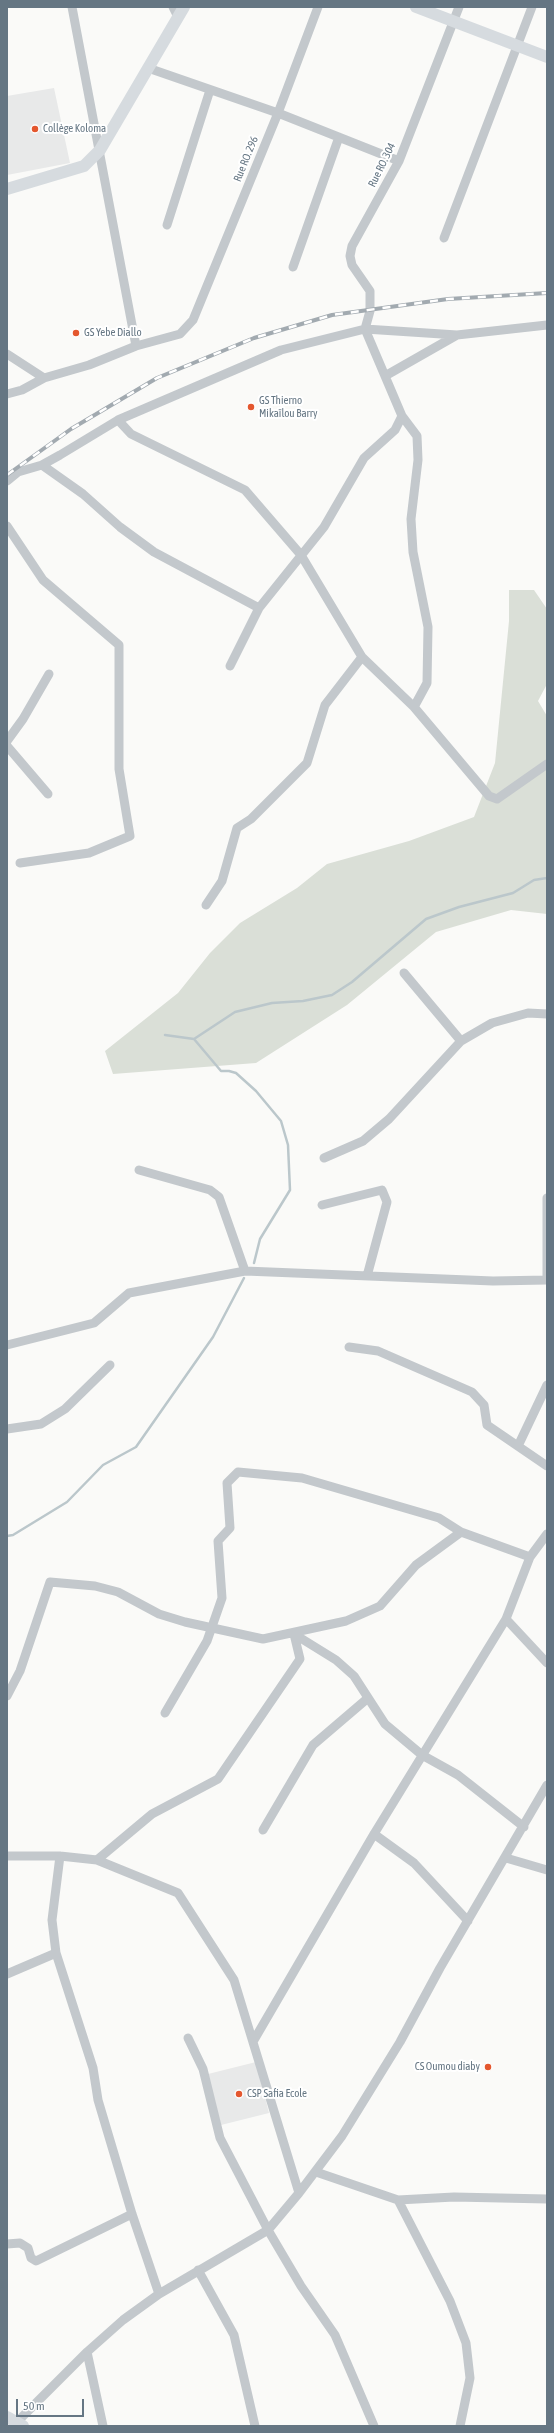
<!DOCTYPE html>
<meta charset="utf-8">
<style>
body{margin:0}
#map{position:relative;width:554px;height:2433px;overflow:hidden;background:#fafaf8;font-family:"Asap Condensed",sans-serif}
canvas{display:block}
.frame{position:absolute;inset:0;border:8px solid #657683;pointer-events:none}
.scale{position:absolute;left:16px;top:2399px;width:68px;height:18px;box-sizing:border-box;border:2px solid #657683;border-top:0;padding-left:5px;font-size:12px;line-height:14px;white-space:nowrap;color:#657683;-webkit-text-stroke:3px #fff;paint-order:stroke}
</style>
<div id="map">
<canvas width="554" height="2433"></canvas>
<div class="frame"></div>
<div class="scale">50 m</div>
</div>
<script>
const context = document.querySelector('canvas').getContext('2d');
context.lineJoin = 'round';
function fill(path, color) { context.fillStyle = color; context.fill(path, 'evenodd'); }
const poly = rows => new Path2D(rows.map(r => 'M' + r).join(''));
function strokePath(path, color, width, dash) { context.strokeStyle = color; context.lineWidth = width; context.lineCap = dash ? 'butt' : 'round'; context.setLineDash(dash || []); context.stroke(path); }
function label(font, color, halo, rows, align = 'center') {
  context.font = font + ' "Asap Condensed",sans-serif'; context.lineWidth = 4; context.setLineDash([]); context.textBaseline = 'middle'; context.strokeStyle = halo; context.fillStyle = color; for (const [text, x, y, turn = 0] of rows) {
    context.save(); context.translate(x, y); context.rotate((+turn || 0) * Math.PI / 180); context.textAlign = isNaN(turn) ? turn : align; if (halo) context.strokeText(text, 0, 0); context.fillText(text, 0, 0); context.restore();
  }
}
const built = poly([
 [54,88,70,163,7,175,7,96],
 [256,2062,269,2113,221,2125,208,2074]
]);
const green = poly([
 [509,590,534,590,547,609,547,684,538,701,547,716,547,914,511,910,436,932,347,1005,256,1063,113,1074,105,1051,178,993,210,953,240,923,297,888,327,864,409,841,474,817,495,763,509,621]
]);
const stream = poly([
 [165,1035,194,1039,235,1012,272,1003,303,1001,332,995,352,982,426,919,459,907,513,893,534,880,547,878],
 [194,1039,221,1071,229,1071,236,1073,256,1091,281,1121,288,1145,290,1190,260,1239,254,1263],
 [7,1536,13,1535,67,1502,103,1465,136,1447,213,1337,244,1278]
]);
const street = poly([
 [72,7,136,346],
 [173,7,178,17],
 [148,68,278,113,399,161],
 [167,225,210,90],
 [444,238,532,7],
 [293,267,339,137],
 [547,325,457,335,365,329,281,350,118,420,131,434,245,490,301,555,362,657,414,707,489,796,497,799,547,764],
 [7,354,44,378],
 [385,376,457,335],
 [7,394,22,390,44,378,89,365,136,346,180,334,193,320,278,113,318,7],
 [402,416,417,436,418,460,411,519,413,552,428,627,427,683,414,707],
 [42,465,83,494,120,527,154,552,259,608,230,666],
 [7,481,18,472,42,465,60,455,118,420],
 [7,526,43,580,119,645,119,769,130,836,89,853,20,863],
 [259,608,324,527,364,458,395,430,402,416,365,329,370,311,370,291,352,265,350,256,352,246,399,161,459,7],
 [7,741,23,719,49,674],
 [7,746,48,794],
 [206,905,222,881,237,828,251,819,307,763,325,705,362,657],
 [404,973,461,1041],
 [324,1158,363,1141,389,1119,461,1041,492,1023,528,1013,547,1014],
 [139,1170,210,1190,219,1197,245,1271],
 [547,1198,547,1277],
 [322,1205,382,1190,387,1202,367,1276],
 [7,1345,94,1323,129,1293,245,1271,493,1281,547,1280],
 [349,1347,378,1351,472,1392,484,1405,487,1425,547,1466],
 [7,1429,41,1424,65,1409,110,1365],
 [518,1446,547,1385],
 [506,1619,547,1663],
 [294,1634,336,1660,354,1676,385,1724,422,1755,458,1775,524,1827],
 [7,1696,20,1671,50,1582,95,1586,118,1592,159,1614,185,1622,263,1639,346,1621,380,1606,416,1565,461,1532],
 [165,1713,207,1641,222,1598,218,1541,230,1528,227,1483,238,1472,302,1478,439,1518,461,1532,530,1557],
 [263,1830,313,1745,368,1698],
 [374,1834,414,1863,468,1921],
 [7,1856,60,1856,97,1860,178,1893,234,1980,299,2193],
 [60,1856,52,1920,56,1953,93,2068,98,2100,132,2214,159,2294],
 [506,1858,547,1870],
 [97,1860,152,1814,218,1779,300,1659,294,1634],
 [7,1974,56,1953],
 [188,2038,203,2069,220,2138,268,2230,301,2286,335,2335,374,2426],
 [254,2040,374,1834,506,1619,530,1557,547,1534],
 [316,2172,398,2200,454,2197,547,2199],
 [398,2200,450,2301,466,2343,470,2378,460,2426],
 [7,2244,20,2243,28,2248,31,2258,36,2261,132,2214],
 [198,2270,234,2335,255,2426],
 [87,2352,103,2426],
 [17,2422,87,2352,123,2320,159,2294,268,2230,299,2193,342,2136,400,2042,440,1968,547,1785]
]);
const secondary = poly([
 [416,7,547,57],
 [7,189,84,166,100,150,184,7],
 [7,2417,23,2426]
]);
const rail = poly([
 [7,475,71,429,157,378,254,338,332,315,448,299,547,293]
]);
const markers = [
 [35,129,4,"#e4572e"],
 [76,333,4,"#e4572e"],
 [251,407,4,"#e4572e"],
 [488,2067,4,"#e4572e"],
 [239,2094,4,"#e4572e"]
];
const poiNames = [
 ["Collège Koloma",43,129],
 ["GS Yebe Diallo",84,333],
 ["GS Thierno",259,401],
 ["Mikaïlou Barry",259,414],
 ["CS Oumou diaby",480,2067,"right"],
 ["CSP Safia Ecole",247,2094]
];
const streetNames = [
 ["Rue RO. 296",246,159,-68],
 ["Rue RO. 304",382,165,-64]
];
fill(built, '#e8e9e9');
fill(green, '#dadfd7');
strokePath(stream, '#bbc7cb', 2.5);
strokePath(street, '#c3c8cc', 9);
strokePath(secondary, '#d6dbdf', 12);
strokePath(rail, '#a2aab0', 4);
strokePath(rail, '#fff', 2.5, [8]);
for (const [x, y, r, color] of markers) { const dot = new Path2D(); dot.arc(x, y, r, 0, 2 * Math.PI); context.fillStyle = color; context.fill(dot); strokePath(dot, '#fff', 1.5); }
label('11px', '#657683', '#fff', poiNames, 'left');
label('11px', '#657683', '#fff', streetNames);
</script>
